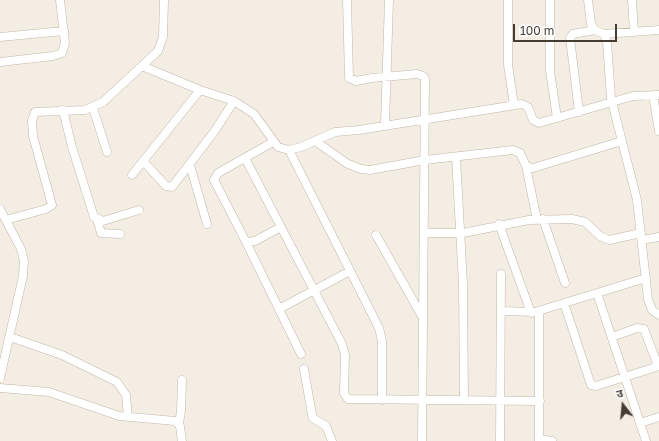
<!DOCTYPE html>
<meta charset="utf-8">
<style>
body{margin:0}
#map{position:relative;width:659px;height:441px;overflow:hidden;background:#f3ede4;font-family:"Golos Text","Noto Sans Devanagari",sans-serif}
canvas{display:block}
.north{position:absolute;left:603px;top:385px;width:40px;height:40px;-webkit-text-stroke:3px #fff;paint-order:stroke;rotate:344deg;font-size:11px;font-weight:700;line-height:16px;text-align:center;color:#453c34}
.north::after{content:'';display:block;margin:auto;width:14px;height:18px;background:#453c34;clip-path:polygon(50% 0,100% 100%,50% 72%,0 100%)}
.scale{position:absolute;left:513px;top:24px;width:104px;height:18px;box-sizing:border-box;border:2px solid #453c34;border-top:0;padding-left:5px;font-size:12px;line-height:14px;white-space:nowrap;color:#453c34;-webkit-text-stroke:3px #fff;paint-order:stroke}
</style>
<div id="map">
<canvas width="659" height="441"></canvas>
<div class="north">उ</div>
<div class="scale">100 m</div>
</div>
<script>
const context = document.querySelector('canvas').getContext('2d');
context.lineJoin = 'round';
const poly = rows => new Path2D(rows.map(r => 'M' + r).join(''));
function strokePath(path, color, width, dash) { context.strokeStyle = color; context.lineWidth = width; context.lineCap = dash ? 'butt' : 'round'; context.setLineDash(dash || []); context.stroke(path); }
const minor = poly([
 [347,0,349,78,356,81,372,78,417,74,423,76,425,79,422,441],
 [508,0,508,65,514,105],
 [550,0,550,71,557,118],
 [588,0,591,24,595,30,604,34,607,42,611,98,637,200,648,299,652,310,659,315],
 [632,0,634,32],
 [604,34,659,30],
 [0,37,64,31],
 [0,62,53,56,62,53,65,43,60,0],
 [142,66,200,90,234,101,254,114,278,147,289,150,301,147,335,132,359,130,522,104,528,107,533,120,539,123,633,96,659,95],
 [653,95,659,131],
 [93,108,107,152],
 [63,110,72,147,94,217,103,221,139,210],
 [579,112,570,38,573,34,595,30],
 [385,125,389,0],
 [315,141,348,164,361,169,370,170,425,160,513,150,520,153,526,166,533,168,622,141],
 [273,142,218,173,214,180,246,242,255,241,281,227],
 [289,150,379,328,382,341,382,400],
 [456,157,463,284,464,400],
 [245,158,342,344,345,355,344,393,348,399,540,401],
 [143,161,166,186,172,187,214,132,234,101],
 [190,165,207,224],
 [526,166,537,220],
 [132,175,200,90],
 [0,209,21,249,24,261,23,276,0,378],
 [97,219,101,233,120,234],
 [543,219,565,283],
 [6,220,46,209,52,205,33,136,32,121,35,112,85,110,103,102,158,51,163,37,164,0],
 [499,224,531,313],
 [424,233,463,233,529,220,572,219,585,222,600,236,609,240,641,233],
 [376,235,423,318],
 [642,240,659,237],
 [246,242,301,354],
 [597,293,646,441],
 [564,303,591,385,596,386,659,366],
 [279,309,350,271],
 [501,311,535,312,646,278],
 [539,311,539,441],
 [10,337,62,355,117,382,126,395,128,417],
 [612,337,637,328,644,329,658,366],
 [304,369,312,415,313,418,326,426,332,441],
 [0,388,49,392,119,416,175,421,180,426,182,441],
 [179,423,181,411,182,380],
 [640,423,659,417],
 [539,439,552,441],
 [500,441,501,274]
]);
strokePath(minor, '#c2b6a9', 9);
strokePath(minor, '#fff', 8);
</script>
